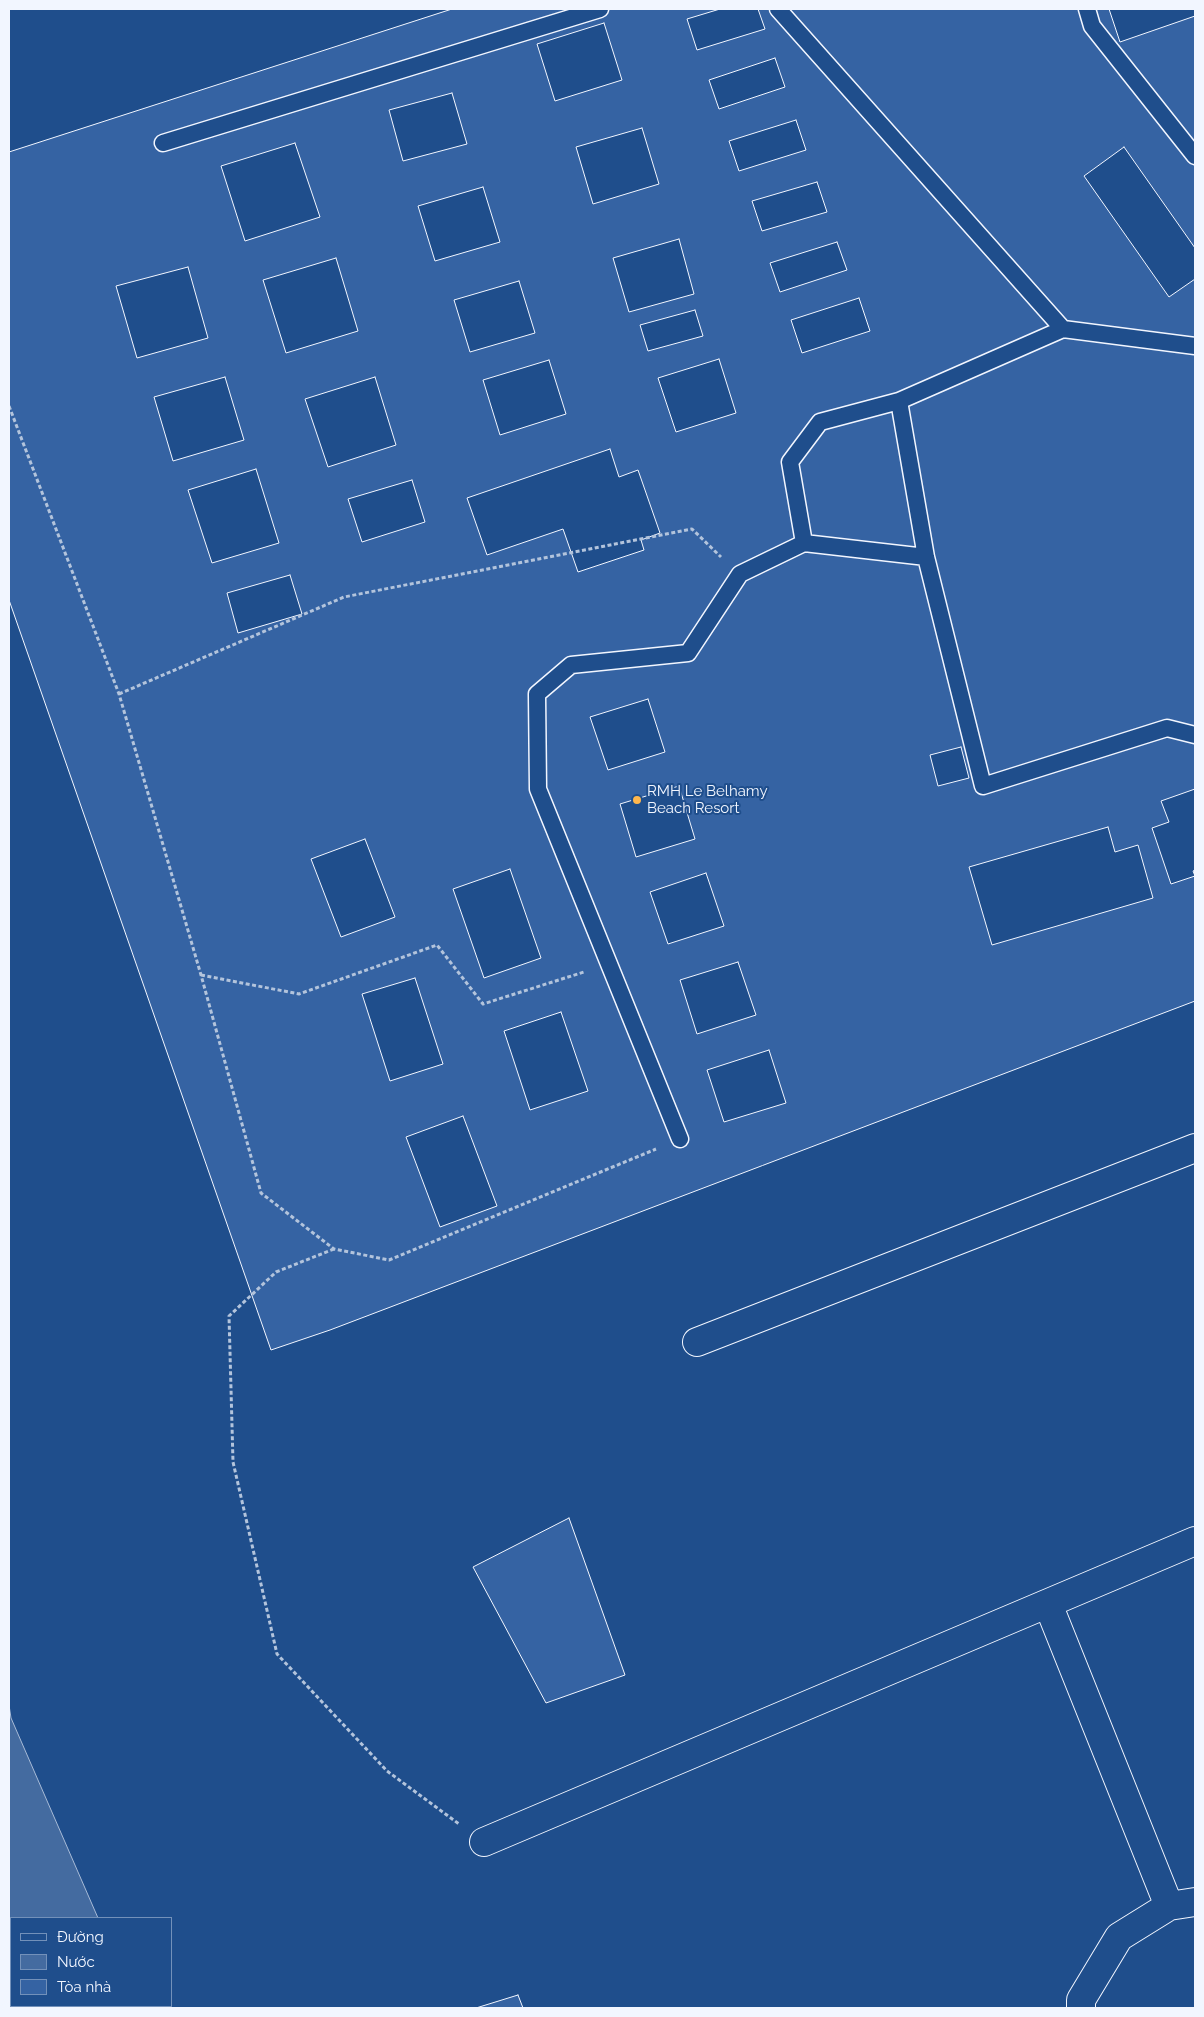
<!DOCTYPE html>
<meta charset="utf-8">
<style>
body{margin:0}
#map{position:relative;width:1204px;height:2017px;overflow:hidden;background:#1f4e8c;font-family:Raleway,sans-serif}
canvas{display:block}
.frame{position:absolute;inset:0;border:10px solid #f2f6ff;pointer-events:none}
.legend{position:absolute;left:10px;top:1917px;width:162px;height:90px;box-sizing:border-box;background:#1f4e8c;border:1px solid #7391ba;margin:0;padding:6px 9px;list-style:none;font-size:15px;color:#f2f6ff}
.legend li{display:flex;align-items:center;gap:10px;height:25px}
.legend b{width:25px;border:1px solid #7391ba}
</style>
<div id="map">
<canvas width="1204" height="2017"></canvas>
<div class="frame"></div>
<ul class="legend">
<li><b style="height:6px;background:#1f4e8c"></b>Đường</li>
<li><b style="height:14px;background:#446ba0"></b>Nước</li>
<li><b style="height:14px;background:#3563a3"></b>Tòa nhà</li>
</ul>
</div>
<script>
const context = document.querySelector('canvas').getContext('2d');
context.lineJoin = 'round';
function fill(path, color) { context.fillStyle = color; context.fill(path, 'evenodd'); }
const poly = rows => new Path2D(rows.map(r => 'M' + r).join(''));
function strokePath(path, color, width, dash) { context.strokeStyle = color; context.lineWidth = width; context.lineCap = dash ? 'butt' : 'round'; context.setLineDash(dash || []); context.stroke(path); }
function label(font, color, halo, rows, align = 'center') {
  context.font = font + ' Raleway,sans-serif'; context.lineWidth = 4; context.setLineDash([]); context.textBaseline = 'middle'; context.strokeStyle = halo; context.fillStyle = color; for (const [text, x, y, turn = 0] of rows) {
    context.save(); context.translate(x, y); context.rotate((+turn || 0) * Math.PI / 180); context.textAlign = isNaN(turn) ? turn : align; if (halo) context.strokeText(text, 0, 0); context.fillText(text, 0, 0); context.restore();
  }
}
const water = poly([
 [9,1705,11,1718,98,1918,11,1918,11,2006,137,2006,138,2008,9,2008,9,1705]
]);
const building = poly([
 [452,9,1195,9,1195,1001,330,1330,271,1350,9,600,9,152,452,9],
 [720,9,758,9,765,29,697,50,687,19,720,9],
 [1109,9,1195,9,1195,16,1120,42,1109,9],
 [604,23,622,80,555,101,537,44,604,23],
 [775,58,785,87,719,109,709,80,775,58],
 [452,93,467,144,403,161,389,110,452,93],
 [796,120,806,150,739,171,729,141,796,120],
 [642,128,659,184,593,204,576,147,642,128],
 [295,143,320,217,245,241,221,166,295,143],
 [1124,147,1195,248,1195,279,1169,297,1084,176,1124,147],
 [817,182,827,212,762,231,752,201,817,182],
 [483,187,500,242,435,261,418,206,483,187],
 [679,239,694,294,629,312,613,258,679,239],
 [837,242,847,270,780,292,770,263,837,242],
 [336,258,358,331,286,353,263,280,336,258],
 [188,267,208,338,137,358,116,286,188,267],
 [519,281,535,333,470,352,454,300,519,281],
 [859,298,870,331,802,353,791,320,859,298],
 [695,310,703,336,648,351,640,325,695,310],
 [719,359,736,413,676,432,658,378,719,359],
 [549,360,566,414,500,435,483,380,549,360],
 [225,377,244,440,173,461,154,397,225,377],
 [375,377,396,445,328,467,305,399,375,377],
 [610,449,619,477,638,470,660,533,641,540,644,550,578,572,563,529,487,555,467,498,610,449],
 [256,469,279,543,212,563,188,490,256,469],
 [412,480,425,522,362,542,348,499,412,480],
 [290,575,302,614,238,633,227,593,290,575],
 [648,699,665,752,608,770,590,717,648,699],
 [961,747,969,778,938,786,930,755,961,747],
 [679,786,695,839,636,857,620,804,679,786],
 [1195,789,1195,870,1193,871,1195,876,1171,884,1152,828,1169,822,1161,801,1195,789],
 [1108,827,1115,852,1138,845,1153,898,992,945,969,867,1108,827],
 [365,839,395,917,341,937,311,859,365,839],
 [510,869,541,958,484,978,453,889,510,869],
 [706,873,724,926,668,944,650,892,706,873],
 [738,962,756,1015,697,1034,680,980,738,962],
 [415,978,443,1064,390,1081,362,994,415,978],
 [561,1012,588,1091,530,1110,504,1031,561,1012],
 [769,1050,786,1103,724,1122,707,1070,769,1050],
 [463,1116,497,1206,440,1227,406,1137,463,1116],
 [569,1518,625,1675,546,1703,473,1567,569,1518],
 [518,1995,523,2008,476,2008,518,1995]
]);
const path = poly([
 [9,406,119,694,201,975,261,1193,334,1249,389,1260,656,1149],
 [119,694,344,597,692,529,721,557],
 [201,975,299,994,437,945,483,1004,584,972],
 [334,1249,276,1272,229,1316,233,1462,277,1654,387,1771,459,1824]
]);
const lane = poly([
 [778,9,1063,329],
 [1087,9,1092,26,1195,156],
 [163,143,600,9],
 [899,401,926,557,983,786,1167,728,1195,735],
 [804,543,790,462,820,422,899,401,1063,329,1195,346],
 [680,1139,538,789,537,694,571,665,688,653,740,574,804,543,926,557]
]);
const street = poly([
 [697,1342,1195,1148],
 [1048,1604,1169,1906],
 [484,1842,1195,1541],
 [1081,2008,1081,2000,1119,1937,1169,1906,1195,1902]
]);
const markers = [
 [637,800,5,"#ffb74d"]
];
const poiNames = [
 ["RMH Le Belhamy",647,791],
 ["Beach Resort",647,808]
];
fill(water, '#446ba0');
strokePath(water, '#a8bbd7', 1);
fill(building, '#3563a3');
strokePath(building, '#f2f6ff', 1);
strokePath(lane, '#f2f6ff', 19);
strokePath(street, '#f2f6ff', 30);
strokePath(path, '#b3c4dc', 3, [4, 2.5]);
strokePath(lane, '#1f4e8c', 16);
strokePath(street, '#1f4e8c', 28);
for (const [x, y, r, color] of markers) { const dot = new Path2D(); dot.arc(x, y, r, 0, 2 * Math.PI); context.fillStyle = color; context.fill(dot); strokePath(dot, '#1f4e8c', 2); }
label('15px', '#f2f6ff', '#1f4e8c', poiNames, 'left');
</script>
